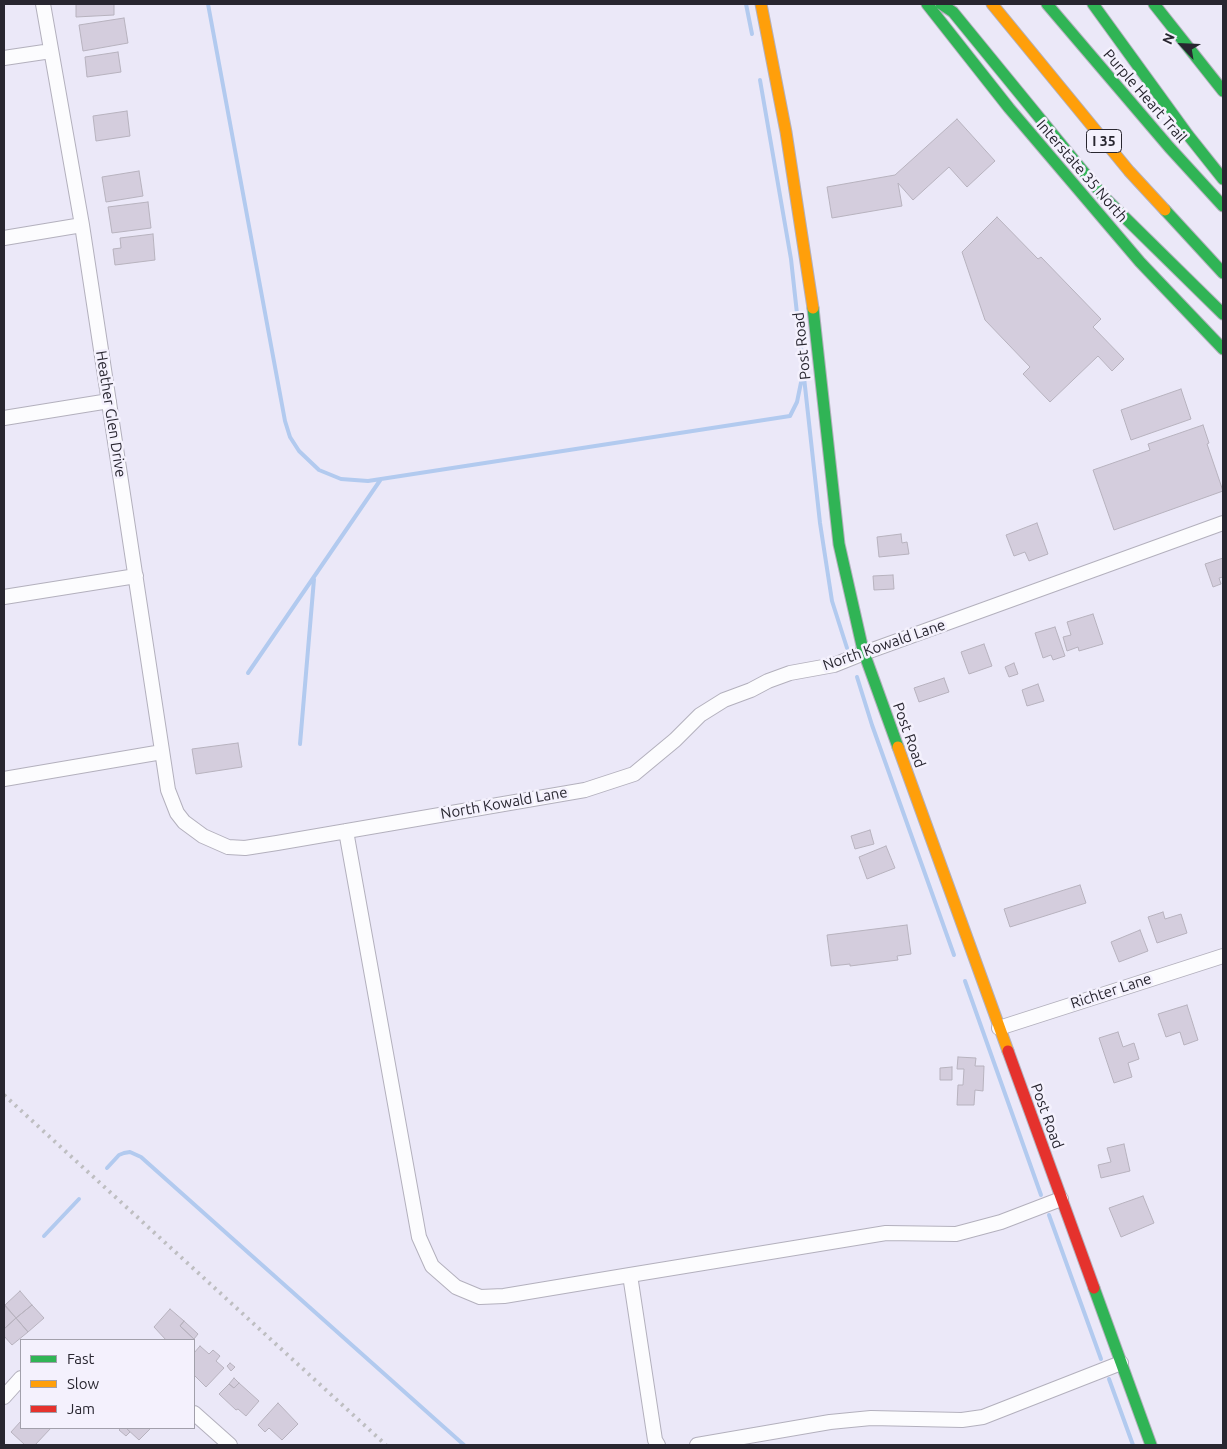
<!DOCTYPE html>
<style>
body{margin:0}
#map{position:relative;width:1227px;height:1449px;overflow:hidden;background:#ebe8f8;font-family:Ubuntu,sans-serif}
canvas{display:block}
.frame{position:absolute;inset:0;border:5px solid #282630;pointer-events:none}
.legend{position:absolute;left:20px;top:1339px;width:175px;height:90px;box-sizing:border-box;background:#f4f1fd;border:1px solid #a2a0ab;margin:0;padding:6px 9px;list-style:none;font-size:15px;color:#282630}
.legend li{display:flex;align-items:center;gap:10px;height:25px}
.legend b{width:25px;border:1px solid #a2a0ab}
.north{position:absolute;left:1157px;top:20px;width:50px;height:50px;-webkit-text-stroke:4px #f4f1fd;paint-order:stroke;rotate:295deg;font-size:14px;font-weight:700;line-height:20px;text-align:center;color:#282630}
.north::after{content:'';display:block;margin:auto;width:18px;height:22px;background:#282630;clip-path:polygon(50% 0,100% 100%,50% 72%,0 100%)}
</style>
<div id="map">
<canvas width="1227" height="1449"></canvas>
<div class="frame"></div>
<ul class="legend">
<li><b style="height:6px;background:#30b455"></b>Fast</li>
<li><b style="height:6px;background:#ff9f0a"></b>Slow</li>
<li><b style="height:6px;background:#e5322d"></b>Jam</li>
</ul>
<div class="north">N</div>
</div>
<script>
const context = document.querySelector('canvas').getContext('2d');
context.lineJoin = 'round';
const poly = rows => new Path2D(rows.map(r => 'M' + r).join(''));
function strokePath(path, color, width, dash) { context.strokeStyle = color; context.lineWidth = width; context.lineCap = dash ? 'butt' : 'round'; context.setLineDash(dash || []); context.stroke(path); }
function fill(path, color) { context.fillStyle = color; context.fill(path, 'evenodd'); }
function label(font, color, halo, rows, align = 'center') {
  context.font = font + ' Ubuntu,sans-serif'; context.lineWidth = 5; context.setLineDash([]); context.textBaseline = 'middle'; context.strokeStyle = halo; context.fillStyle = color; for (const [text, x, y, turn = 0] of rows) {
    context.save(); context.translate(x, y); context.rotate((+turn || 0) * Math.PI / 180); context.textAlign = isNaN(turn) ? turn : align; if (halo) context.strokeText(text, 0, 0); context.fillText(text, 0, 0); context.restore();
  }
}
const stream = poly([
 [208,4,285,421,290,437,299,451,319,470,341,479,368,481,790,416,797,402,804,368],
 [746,4,752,34],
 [760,80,791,259,820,523,832,601,847,648],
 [248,673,381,479],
 [857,677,872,725,954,955],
 [300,744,314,579],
 [965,981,1041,1195],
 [107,1168,119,1155,124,1153,130,1152,141,1157,464,1445],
 [1049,1215,1101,1359],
 [44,1236,79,1199],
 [1109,1379,1133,1445]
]);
const building = poly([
 [76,4,114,4,114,15,76,17,76,4],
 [124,18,128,43,83,51,79,25,124,18],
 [118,52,121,72,87,77,85,57,118,52],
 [127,111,130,136,96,141,93,116,127,111],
 [957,119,995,161,967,187,949,167,913,200,898,183,902,206,832,218,827,187,895,175,957,119],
 [139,171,143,196,106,202,102,177,139,171],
 [148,202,151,228,112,233,108,207,148,202],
 [997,217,1038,259,1041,257,1101,319,1093,327,1124,359,1112,371,1098,356,1050,402,1023,374,1030,367,985,320,962,252,997,217],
 [153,234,155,260,115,265,113,249,121,248,120,238,153,234],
 [1181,389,1191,419,1131,440,1121,410,1181,389],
 [1203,425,1209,443,1207,444,1223,491,1114,530,1093,470,1150,450,1148,444,1203,425],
 [1037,523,1048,554,1029,561,1025,552,1014,556,1006,535,1037,523],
 [901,534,902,543,907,542,909,554,879,557,877,537,901,534],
 [1223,558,1223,577,1219,578,1221,584,1213,587,1205,564,1223,558],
 [893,575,894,589,874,590,873,576,893,575],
 [1093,614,1103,644,1079,651,1078,647,1067,651,1063,637,1071,635,1067,622,1093,614],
 [1055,627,1065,656,1053,660,1051,655,1043,658,1035,633,1055,627],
 [984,644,992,666,969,674,961,652,984,644],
 [1014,663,1018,674,1009,677,1005,667,1014,663],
 [944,678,949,692,919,702,914,688,944,678],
 [1038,684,1044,701,1027,706,1022,690,1038,684],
 [238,743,242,767,196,774,192,749,238,743],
 [870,830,874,844,855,849,851,836,870,830],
 [886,846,895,868,867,879,859,857,886,846],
 [1080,885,1086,903,1010,927,1004,909,1080,885],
 [1163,912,1165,919,1181,914,1187,933,1157,943,1148,917,1163,912],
 [907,925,911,954,897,956,898,960,850,966,850,964,831,966,827,935,907,925],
 [1140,930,1148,951,1119,962,1111,942,1140,930],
 [1187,1005,1198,1040,1184,1045,1180,1032,1166,1037,1158,1014,1187,1005],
 [1118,1032,1123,1047,1134,1043,1139,1059,1128,1063,1132,1077,1114,1083,1099,1038,1118,1032],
 [958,1057,976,1058,975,1066,984,1066,983,1091,975,1090,974,1105,957,1105,958,1085,963,1085,964,1069,957,1069,958,1057],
 [952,1067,952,1080,940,1080,940,1068,952,1067],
 [1124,1144,1130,1171,1101,1178,1098,1165,1111,1162,1107,1148,1124,1144],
 [1143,1196,1154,1223,1121,1237,1109,1208,1143,1196],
 [20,1291,32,1305,16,1318,5,1305,20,1291],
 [4,1305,16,1318,4,1329,4,1305],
 [32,1305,44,1318,28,1332,16,1318,32,1305],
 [170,1309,184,1321,180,1326,194,1339,192,1340,166,1340,154,1327,170,1309],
 [16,1318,28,1332,12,1345,4,1336,4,1329,16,1318],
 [184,1321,198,1334,194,1339,180,1326,184,1321],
 [200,1346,209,1354,213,1350,220,1356,216,1361,224,1368,206,1387,194,1375,194,1353,200,1346],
 [230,1363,235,1367,231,1371,227,1366,230,1363],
 [234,1378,239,1383,234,1388,229,1384,234,1378],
 [239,1383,259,1401,246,1416,238,1409,236,1410,219,1394,229,1384,234,1388,239,1383],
 [278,1403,298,1424,282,1440,269,1428,265,1432,258,1425,278,1403],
 [21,1421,21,1428,51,1428,35,1445,25,1445,11,1432,21,1421],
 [121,1428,126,1428,130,1432,126,1436,119,1430,121,1428],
 [126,1428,151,1428,139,1440,126,1428]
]);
const street = poly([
 [43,4,82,225,168,790,177,813,184,822,203,836,228,847,245,848,277,843,585,790,634,774,675,740,700,715,724,700,751,690,768,681,790,673,834,665,864,653,1223,523],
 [4,58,51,51],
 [4,238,82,225],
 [4,418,109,401],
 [4,597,136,576],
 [4,779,162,752],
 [346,831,419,1237,432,1266,456,1287,480,1297,504,1296,630,1275],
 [999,1028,1223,956],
 [4,1397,21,1378],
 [194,1413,230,1445],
 [658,1445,655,1440,630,1275,886,1233,956,1234,1001,1222,1061,1199],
 [697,1445,830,1422,871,1418,962,1420,983,1417,1121,1363]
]);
const fast = poly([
 [927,4,1009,108,1140,262,1223,349],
 [941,4,953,12,1105,198,1223,314],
 [1047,4,1169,147,1223,206],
 [1093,4,1188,135,1223,179],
 [1154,4,1223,91],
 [1165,210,1223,273],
 [813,308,839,544,863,650,898,747],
 [1094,1288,1151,1445]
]);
const slow = poly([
 [761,4,786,132,813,308],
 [992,4,1129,171,1165,210],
 [898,747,1008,1051]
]);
const jam = poly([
 [1008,1051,1094,1288]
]);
const rail = poly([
 [4,1095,386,1445]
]);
const shields = [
 [1104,141,35]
];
const shieldNames = [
 ["I 35",1104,141]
];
const streetNames = [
 ["Purple Heart Trail",1145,96,49],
 ["Interstate 35 North",1082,171,49],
 ["Post Road",802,346,-96],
 ["Heather Glen Drive",111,414,81],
 ["North Kowald Lane",884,645,-19],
 ["Post Road",909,735,70],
 ["North Kowald Lane",504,803,-10],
 ["Richter Lane",1111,991,-18],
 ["Post Road",1047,1116,70]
];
strokePath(stream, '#b2caef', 4);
fill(building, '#d4cddd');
strokePath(building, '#b7b2be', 1);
strokePath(street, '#b3b0bd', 16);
strokePath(fast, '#b3b0bd', 13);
strokePath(slow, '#b3b0bd', 13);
strokePath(jam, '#b3b0bd', 13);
strokePath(street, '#fcfcfe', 14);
strokePath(fast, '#30b455', 11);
strokePath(slow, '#ff9f0a', 11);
strokePath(jam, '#e5322d', 11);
strokePath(rail, '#bebec1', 4, [2.5, 5]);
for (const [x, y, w] of shields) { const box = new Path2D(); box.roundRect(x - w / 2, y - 11.5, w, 23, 4); context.fillStyle = '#f4f1fd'; context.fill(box); strokePath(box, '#282630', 1); }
label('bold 14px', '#282630', null, shieldNames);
label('15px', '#282630', '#f4f1fd', streetNames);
</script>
